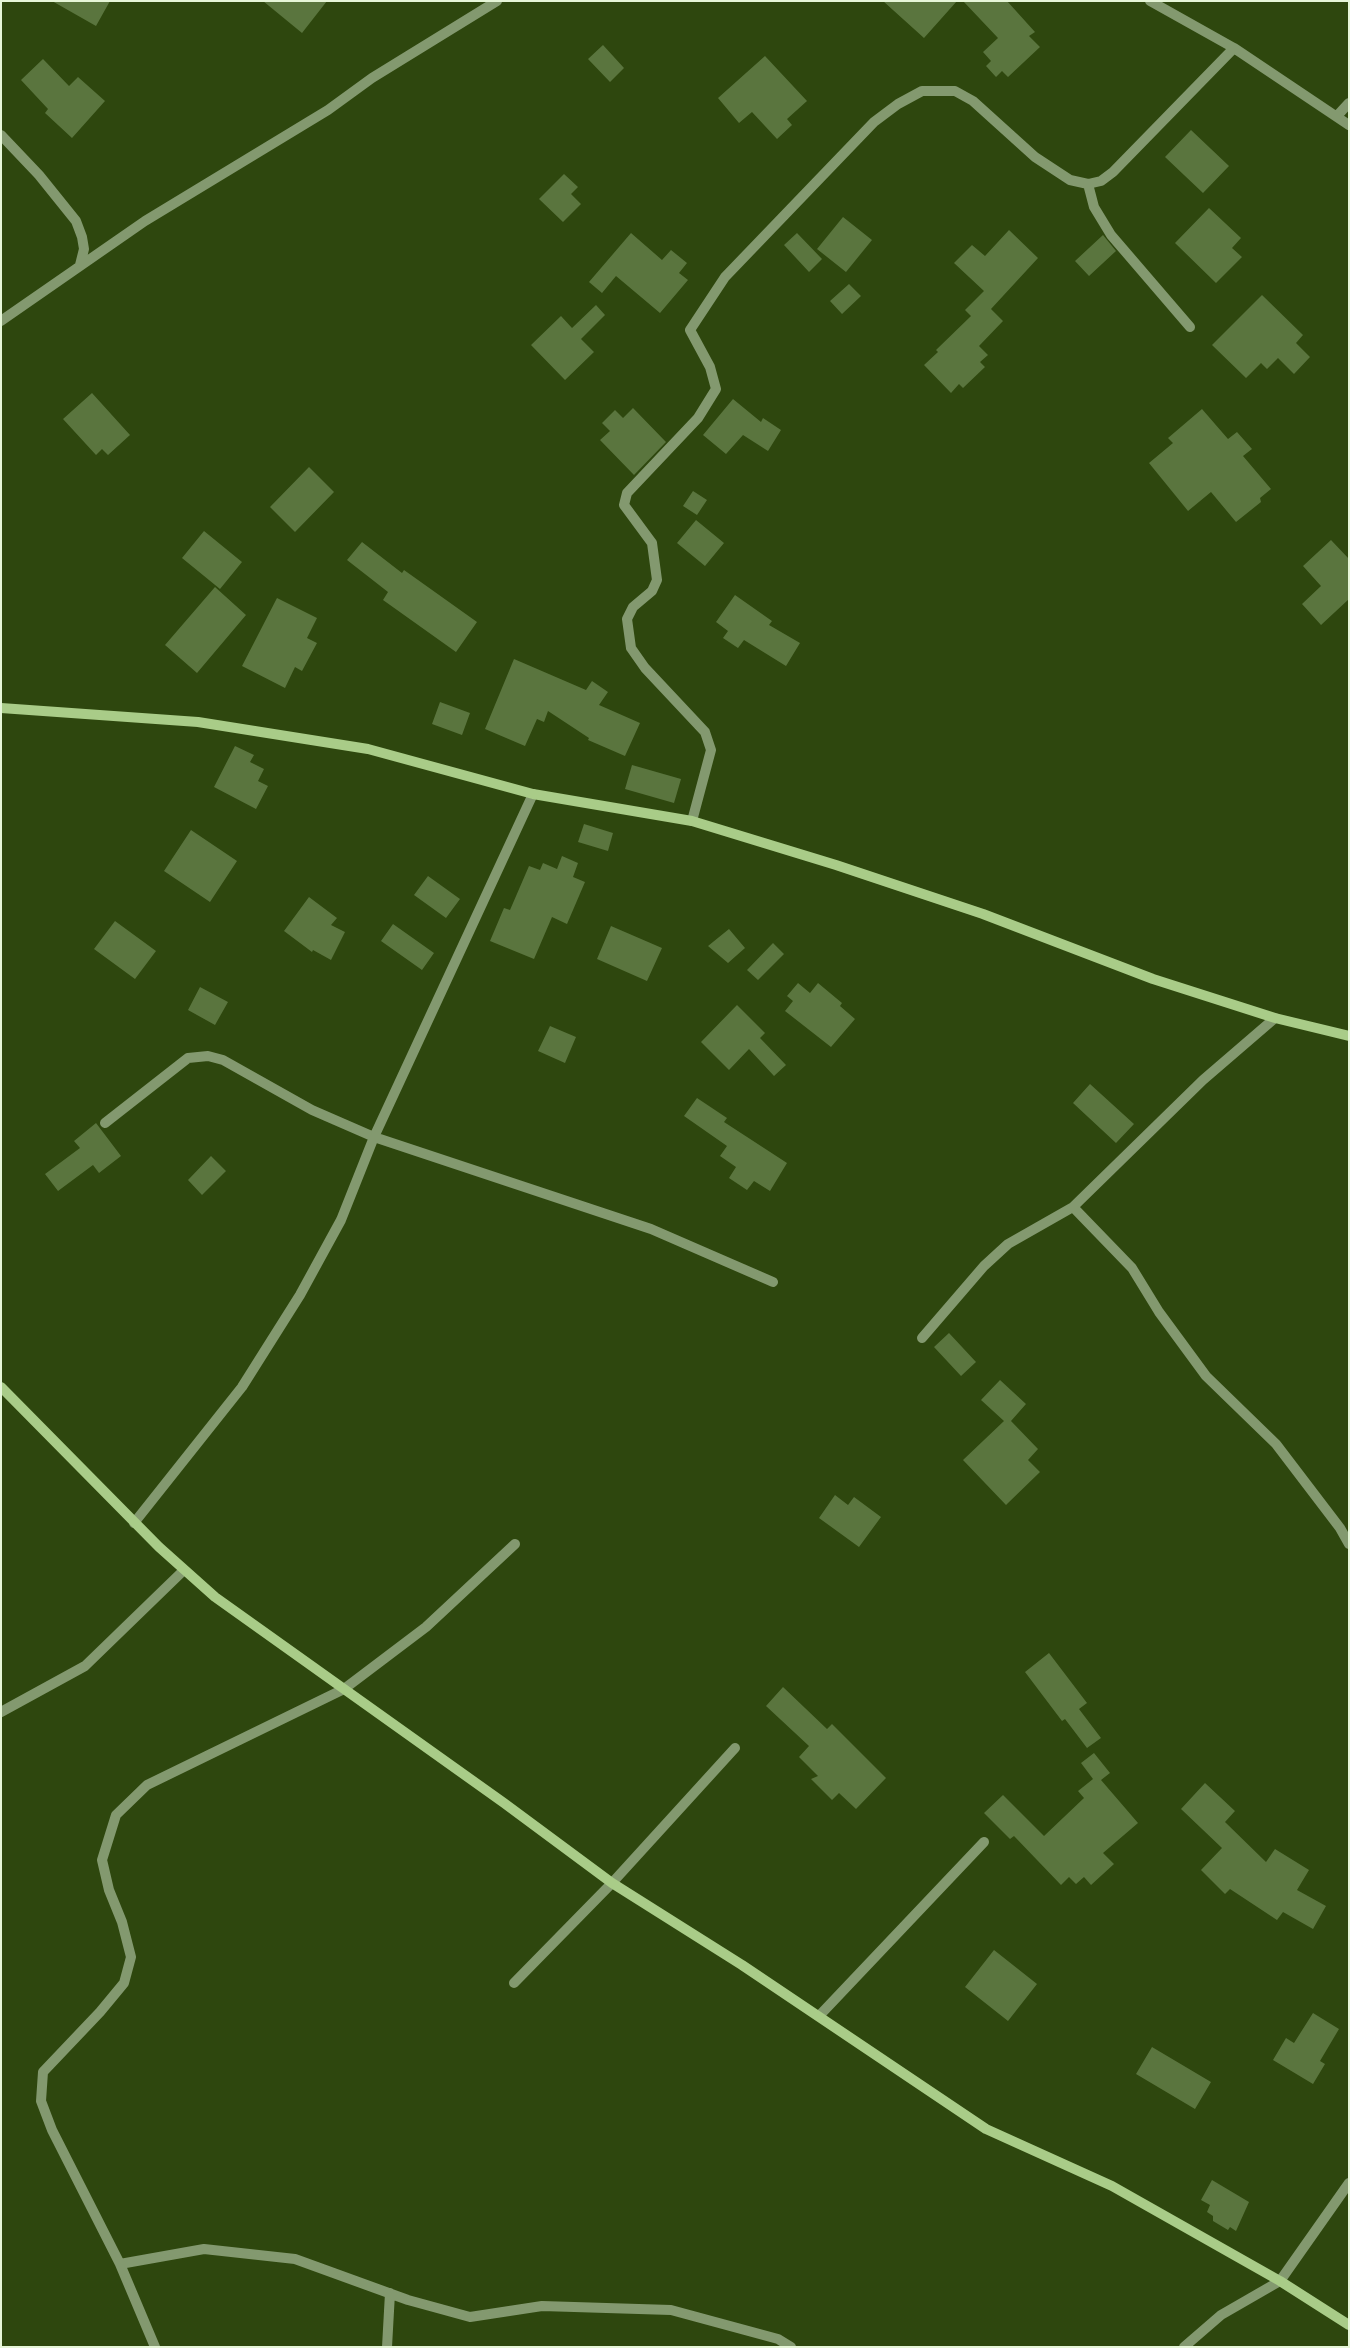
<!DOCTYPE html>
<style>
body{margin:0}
#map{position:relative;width:1350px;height:2348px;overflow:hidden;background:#2e470e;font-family:"Varela Round",sans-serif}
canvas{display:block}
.frame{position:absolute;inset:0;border:2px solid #e6f6d8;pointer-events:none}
</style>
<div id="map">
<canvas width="1350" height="2348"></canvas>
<div class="frame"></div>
</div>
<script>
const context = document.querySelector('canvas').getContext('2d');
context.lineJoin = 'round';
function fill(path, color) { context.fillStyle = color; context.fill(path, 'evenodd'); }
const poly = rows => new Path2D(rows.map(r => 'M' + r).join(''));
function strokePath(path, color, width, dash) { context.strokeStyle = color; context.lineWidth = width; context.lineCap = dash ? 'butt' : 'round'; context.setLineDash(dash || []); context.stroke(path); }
const building = poly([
 [52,1,110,1,96,26],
 [263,1,327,1,302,33],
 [883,1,957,1,924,38],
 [963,1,1007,1,1035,32,1029,36,1040,47,1008,77,1002,71,996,77,986,66,991,61,983,52,998,38],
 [603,45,624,68,610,82,588,59],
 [765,56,807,101,787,119,792,125,777,139,752,112,739,123,718,98],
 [43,59,69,86,78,77,105,101,72,138,45,113,48,109,21,80],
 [1191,130,1229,166,1203,193,1165,157],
 [564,174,578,187,571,194,581,204,563,222,539,199],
 [1209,208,1241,238,1232,248,1242,257,1216,283,1175,243],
 [843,217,872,240,846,272,817,249],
 [1009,230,1038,258,991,309,1003,321,979,346,988,355,980,362,985,367,963,388,959,384,951,393,924,365,938,352,936,350,971,316,965,310,984,291,954,263,972,245,985,256],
 [631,233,662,260,671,250,687,263,679,273,688,280,660,313,616,276,602,293,589,282],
 [797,233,822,259,809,272,784,245],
 [1103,235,1116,251,1089,276,1075,261],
 [849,284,861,296,842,314,830,301],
 [1262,295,1303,335,1296,343,1310,357,1294,374,1278,358,1267,369,1261,363,1246,378,1212,345],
 [596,305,605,315,581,339,594,352,565,380,531,345,561,316,572,328],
 [92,393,130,435,108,455,102,449,96,455,63,419],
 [733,399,761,422,763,418,781,430,768,451,743,435,726,454,703,435],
 [633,408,666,442,634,475,600,440,610,431,602,423,615,410,623,418],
 [1202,409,1228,439,1237,432,1252,449,1243,456,1271,489,1260,498,1261,502,1236,522,1211,492,1188,511,1149,463,1173,443,1168,438],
 [309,467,334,492,295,532,270,507],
 [693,491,707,500,697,515,683,506],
 [696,520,724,543,705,566,677,543],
 [204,531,242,562,220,589,182,558],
 [1331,540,1349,559,1349,599,1321,625,1302,604,1321,586,1303,566],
 [362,542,402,573,404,570,477,622,456,652,383,600,388,592,347,560],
 [215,587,246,615,197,673,165,645],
 [735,595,772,621,769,625,800,643,786,666,744,640,738,648,723,638,728,631,716,622],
 [277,598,317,618,307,638,317,643,302,671,295,667,285,688,242,666],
 [514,659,586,690,592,681,608,692,599,705,640,723,625,756,588,740,589,738,548,711,544,722,537,719,525,746,485,729],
 [440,702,470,713,462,735,432,724],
 [235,746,254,755,250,762,264,769,258,781,268,786,256,809,214,787],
 [632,765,681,779,674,803,625,789],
 [584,824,613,833,608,851,578,842],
 [191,830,237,861,210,902,164,871],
 [562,856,578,863,573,877,585,882,567,924,552,917,534,959,490,941,504,908,510,910,529,866,540,870,543,863,557,869],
 [428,876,460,899,446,918,414,895],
 [309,897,337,918,331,925,345,932,331,960,313,950,312,952,284,931],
 [115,921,156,951,135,979,94,949],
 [393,924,434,953,422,970,381,941],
 [611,926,662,948,647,981,597,959],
 [729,929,745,948,728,963,708,946],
 [773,943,784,954,758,980,747,970],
 [798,983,810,993,818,983,842,1003,840,1006,855,1019,831,1047,785,1011,793,1001,787,996],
 [200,987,228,1002,215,1025,188,1010],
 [737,1005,765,1033,760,1038,786,1065,774,1076,749,1049,729,1070,701,1042],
 [550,1026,576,1037,565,1063,538,1051],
 [1090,1084,1134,1124,1116,1143,1073,1103],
 [697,1098,727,1118,724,1122,787,1163,770,1191,754,1181,747,1190,729,1178,736,1167,720,1156,727,1146,684,1116],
 [96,1123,121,1156,99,1173,93,1165,58,1191,45,1174,80,1148,74,1141],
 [211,1156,226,1171,202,1195,188,1180],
 [949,1333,976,1362,961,1376,934,1347],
 [1000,1380,1026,1404,1011,1421,1038,1449,1028,1460,1040,1472,1006,1505,963,1460,1004,1421,981,1400],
 [835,1495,848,1505,854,1497,881,1517,859,1547,819,1518],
 [1049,1653,1087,1703,1079,1709,1101,1738,1087,1748,1065,1719,1062,1721,1025,1672],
 [783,1687,827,1729,832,1724,886,1778,856,1809,839,1793,832,1800,811,1779,818,1776,799,1757,809,1746,766,1706],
 [1094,1753,1110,1773,1101,1780,1138,1823,1103,1853,1114,1864,1091,1885,1084,1877,1076,1884,1069,1877,1061,1885,1014,1836,1010,1839,984,1813,1003,1795,1044,1836,1084,1798,1078,1791,1093,1779,1081,1763],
 [1205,1783,1235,1811,1225,1822,1266,1862,1275,1849,1309,1870,1297,1890,1326,1906,1313,1929,1283,1912,1277,1920,1230,1889,1225,1894,1201,1870,1222,1848,1181,1809],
 [994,1950,1037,1984,1008,2021,965,1987],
 [1313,2013,1339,2029,1320,2061,1325,2064,1313,2084,1273,2060,1286,2038,1294,2043],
 [1152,2047,1211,2082,1195,2109,1136,2074],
 [1212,2180,1249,2202,1236,2231,1230,2227,1228,2230,1213,2221,1213,2216,1207,2212,1210,2205,1201,2200]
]);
const street = poly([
 [1150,1,1234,48,1349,125],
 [1337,116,1349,103],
 [1,135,39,175,76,221,82,237,84,249,80,265],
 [1088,184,1094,207,1111,235,1190,327],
 [1,321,145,221,328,110,372,78,497,1],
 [692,821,711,750,705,732,645,668,631,648,627,619,633,607,652,591,657,580,652,543,624,505,627,493,698,418,716,389,710,367,690,330,725,277,874,122,898,104,922,91,955,91,973,101,1035,157,1070,180,1088,184,1101,181,1113,172,1234,48],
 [105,1123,188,1058,208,1056,223,1060,312,1110,374,1137,651,1229,773,1282],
 [1073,1207,1132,1268,1159,1312,1206,1376,1276,1444,1340,1528,1349,1544],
 [922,1338,984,1266,1008,1244,1073,1207,1203,1080,1275,1018],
 [134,1523,242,1387,300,1295,341,1220,374,1137,533,794],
 [1,1712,85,1666,184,1570],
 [514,1983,612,1883,735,1748],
 [819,2016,984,1842],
 [120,2264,204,2249,295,2259,408,2300,470,2317,542,2306,671,2310,778,2339,791,2347],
 [155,2347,120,2264,52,2130,41,2101,43,2072,100,2012,124,1983,131,1957,122,1922,109,1890,102,1860,116,1815,147,1785,344,1689,426,1627,515,1544],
 [387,2347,390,2293],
 [1184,2347,1221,2315,1280,2281,1349,2183]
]);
const secondary = poly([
 [1,708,198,722,368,749,533,794,692,821,836,865,983,914,1153,979,1275,1018,1349,1036],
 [1,1387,159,1547,215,1597,504,1803,612,1883,742,1965,986,2129,1112,2186,1280,2281,1349,2325]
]);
fill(building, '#5a753e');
strokePath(street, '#83996f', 10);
strokePath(secondary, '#a9cc88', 10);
</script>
